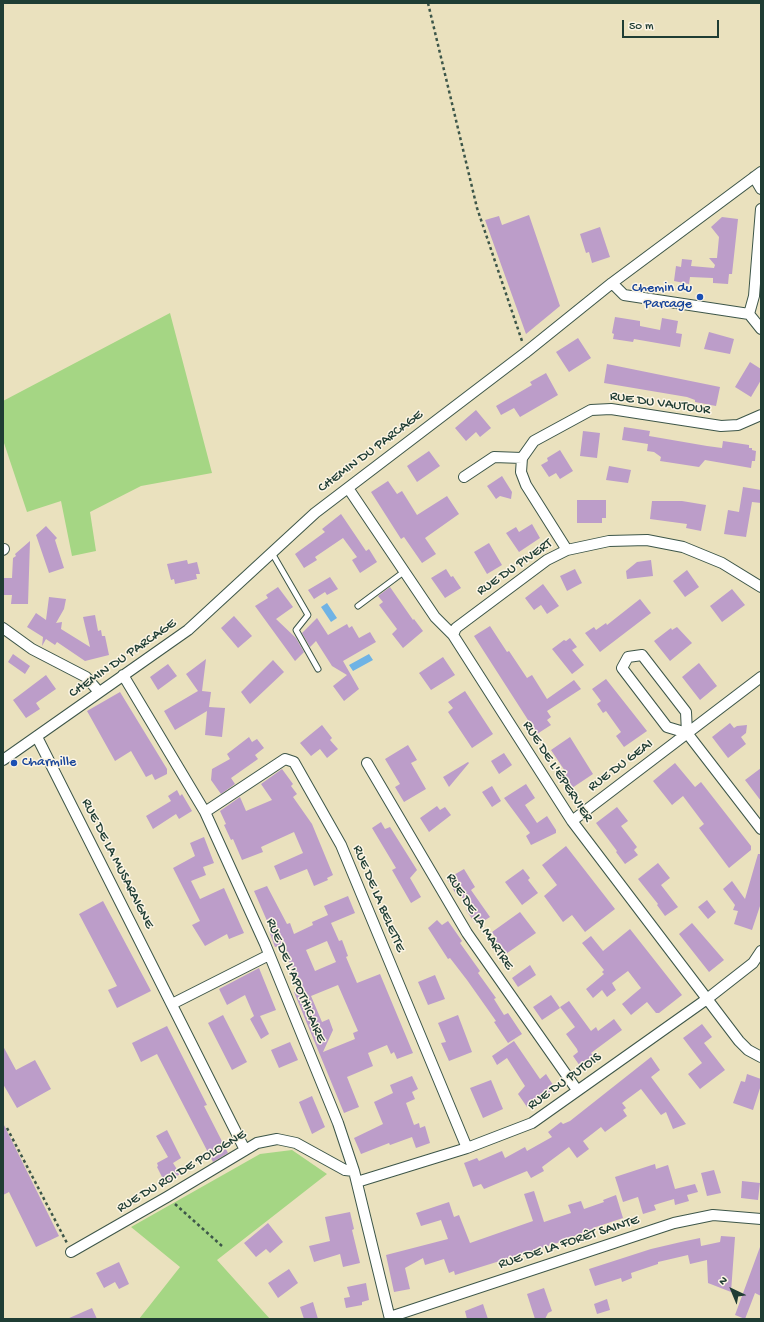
<!DOCTYPE html>
<meta charset="utf-8">
<style>
body{margin:0}
#map{position:relative;width:764px;height:1322px;overflow:hidden;background:#eae1be;font-family:"Gochi Hand",sans-serif}
canvas{display:block}
.frame{position:absolute;inset:0;border:4px solid #1f3d34;pointer-events:none}
.north{position:absolute;left:712px;top:1270px;width:40px;height:40px;-webkit-text-stroke:3px #fcf5e5;paint-order:stroke;rotate:316deg;font-size:11px;font-weight:700;line-height:16px;text-align:center;color:#1f3d34}
.north::after{content:'';display:block;margin:auto;width:14px;height:18px;background:#1f3d34;clip-path:polygon(50% 0,100% 100%,50% 72%,0 100%)}
.scale{position:absolute;left:622px;top:20px;width:97px;height:18px;box-sizing:border-box;border:2px solid #1f3d34;border-top:0;padding-left:5px;font-size:12px;line-height:14px;white-space:nowrap;color:#1f3d34;-webkit-text-stroke:3px #fcf5e5;paint-order:stroke}
</style>
<div id="map">
<canvas width="764" height="1322"></canvas>
<div class="frame"></div>
<div class="north">N</div>
<div class="scale">50 m</div>
</div>
<script>
const context = document.querySelector('canvas').getContext('2d');
context.lineJoin = 'round';
function fill(path, color) { context.fillStyle = color; context.fill(path, 'evenodd'); }
const poly = rows => new Path2D(rows.map(r => 'M' + r).join(''));
function strokePath(path, color, width, dash) { context.strokeStyle = color; context.lineWidth = width; context.lineCap = dash ? 'butt' : 'round'; context.setLineDash(dash || []); context.stroke(path); }
function label(font, color, halo, rows, align = 'center') {
  context.font = font + ' "Gochi Hand",sans-serif'; context.lineWidth = 3; context.setLineDash([]); context.textBaseline = 'middle'; context.strokeStyle = halo; context.fillStyle = color; for (const [text, x, y, turn = 0] of rows) {
    context.save(); context.translate(x, y); context.rotate((+turn || 0) * Math.PI / 180); context.textAlign = isNaN(turn) ? turn : align; if (halo) context.strokeText(text, 0, 0); context.fillText(text, 0, 0); context.restore();
  }
}
const green = poly([
 [170,313,212,473,141,486,90,512,96,551,72,556,61,501,27,512,3,440,3,401],
 [292,1150,327,1174,217,1260,270,1319,139,1319,180,1267,131,1227,260,1154]
]);
const water = poly([
 [327,603,337,618,331,622,321,607],
 [369,654,373,660,353,671,349,665]
]);
const building = poly([
 [529,215,560,306,526,334,485,220,499,216,502,225],
 [722,217,738,219,732,274,729,274,728,284,713,283,713,278,690,277,689,284,674,281,676,266,681,267,682,259,692,260,691,266,714,268,715,265,709,258,717,258,719,237,711,227],
 [600,227,610,257,592,263,589,252,586,253,580,234],
 [615,317,640,321,640,326,660,330,662,318,678,321,676,333,682,334,680,347,634,339,633,342,613,339,614,334,612,333],
 [709,332,734,339,730,354,704,349],
 [578,338,591,358,569,372,556,352],
 [750,362,761,369,761,380,751,397,735,387],
 [607,364,720,387,716,406,695,402,695,400,687,397,604,383],
 [546,373,558,395,520,417,514,408,501,415,496,406,532,385,530,382],
 [476,410,491,428,480,437,476,432,466,441,455,428],
 [624,427,650,431,649,436,707,446,722,448,723,441,749,445,749,448,752,448,752,450,756,451,755,461,752,461,751,468,705,460,699,467,660,461,661,457,654,452,647,451,648,444,622,440],
 [583,431,600,433,597,458,580,456],
 [560,450,573,471,560,479,556,473,549,477,541,465,548,461,547,458],
 [429,451,440,466,417,482,407,466],
 [609,466,631,470,628,483,606,480],
 [502,476,512,492,511,499,500,496,496,499,487,486],
 [388,481,397,494,402,491,417,515,447,496,459,514,425,538,436,554,422,563,404,537,401,539,371,492],
 [743,487,761,490,761,503,752,502,746,537,724,534,728,510,739,512],
 [577,500,606,500,606,518,602,518,602,523,577,523],
 [652,501,682,501,706,505,701,531,686,528,687,524,650,519],
 [341,514,366,551,369,549,377,562,360,573,352,560,357,557,343,538,315,557,317,560,304,568,295,554,325,532,322,529],
 [532,524,540,538,519,552,506,533,516,527,519,532],
 [46,526,57,538,55,540,64,568,49,573,36,535],
 [30,541,28,604,11,604,12,595,3,595,3,578,12,578,13,558,16,556,15,554],
 [489,543,502,565,487,574,474,552],
 [187,560,188,564,197,562,200,574,196,574,197,579,175,584,174,579,171,580,167,564],
 [651,560,653,576,627,579,626,571,637,562],
 [446,569,451,577,453,576,461,588,445,598,431,578],
 [575,569,582,583,567,591,560,576],
 [687,570,699,587,685,597,673,581],
 [330,577,338,589,327,595,325,592,314,599,308,590],
 [543,584,559,606,547,614,541,605,534,610,525,598],
 [278,587,293,607,276,619,296,638,304,652,295,661,255,606,268,598,266,595],
 [390,587,413,620,414,619,423,631,403,648,392,634,397,629,379,605,383,602,378,596],
 [732,589,745,605,722,622,710,606],
 [49,597,66,599,64,609,56,623,62,622,61,629,90,647,83,617,95,615,98,631,101,630,102,636,105,636,109,655,85,661,57,642,55,645,46,639,42,646,43,637,27,627,36,613,46,620],
 [640,599,651,613,600,652,585,633,594,627,596,630,606,623,607,625],
 [234,616,252,636,238,648,221,628],
 [317,618,328,635,347,624,349,628,352,626,359,638,370,632,376,642,343,661,359,689,344,701,333,686,347,675,332,666,316,641,310,647,302,633],
 [490,626,507,652,509,651,527,678,532,675,547,699,574,680,581,689,547,711,551,717,547,720,551,725,537,734,474,636],
 [677,627,692,643,670,661,654,641,671,628,672,630],
 [570,638,577,647,572,650,584,665,572,674,552,649,564,640,566,641],
 [13,654,30,666,25,674,8,662],
 [443,657,455,675,431,690,419,673],
 [206,659,202,691,211,692,209,707,225,708,222,737,205,735,207,711,175,730,164,711,198,691,186,674],
 [273,660,284,672,250,704,241,692],
 [699,663,717,686,700,700,682,677],
 [168,664,177,676,158,690,150,677],
 [46,675,56,689,36,703,40,709,26,718,13,700],
 [606,679,647,731,624,747,616,736,621,732,606,711,603,713,597,704,601,701,592,689],
 [465,691,493,734,472,748,448,712,453,708,448,702],
 [120,692,167,769,167,774,155,780,152,774,146,777,131,751,115,761,87,711],
 [730,723,734,728,737,726,747,725,746,733,741,737,746,744,728,758,712,737],
 [322,725,332,738,330,740,338,749,327,758,320,749,311,756,300,743],
 [249,737,252,742,257,739,264,748,255,755,258,759,231,778,235,784,221,794,211,780,212,769,230,759,227,754],
 [570,737,593,774,572,788,564,776,567,774,551,750],
 [408,745,417,760,411,763,426,789,404,802,395,787,400,784,385,759],
 [504,753,512,765,499,774,491,761],
 [468,762,469,763,449,787,443,777],
 [675,763,695,787,701,782,751,846,751,850,729,868,699,828,704,824,683,796,672,805,653,781],
 [761,768,761,801,745,780],
 [282,769,293,784,291,786,297,794,293,797,312,824,333,875,327,878,328,880,314,886,307,869,280,880,274,866,303,853,294,832,261,847,263,852,242,860,233,839,231,840,224,825,226,824,220,811,240,797,246,811,272,800,261,784],
 [526,784,535,798,525,805,537,823,547,816,556,830,556,833,531,845,526,836,530,833,504,798],
 [492,786,501,801,492,807,482,792],
 [177,790,180,796,182,794,192,811,179,819,176,814,153,829,146,816,171,801,168,796],
 [437,806,440,810,445,807,451,815,429,832,420,818],
 [617,807,628,821,621,826,637,847,634,850,638,855,625,864,616,852,617,851,596,823],
 [381,822,385,829,390,827,417,870,410,878,421,897,411,903,392,870,396,868,372,828],
 [204,837,214,863,203,867,206,875,191,881,200,899,224,888,244,933,229,939,227,934,205,946,192,925,200,921,173,868,195,856,190,843],
 [566,846,615,909,585,932,572,915,563,922,544,896,557,885,542,865],
 [758,854,761,854,761,903,752,930,734,924,738,911,733,910,735,905,723,889,732,881,745,899],
 [658,863,670,878,661,885,678,907,665,916,657,905,658,904,638,879],
 [464,869,475,887,471,890,490,917,479,924,478,922,475,923,466,910,470,908,458,892,456,894,447,879],
 [523,869,530,878,528,880,538,893,522,905,505,882],
 [267,886,287,924,290,923,294,934,313,925,312,922,328,915,324,906,348,896,355,913,331,923,339,941,342,940,348,956,346,957,357,983,380,974,413,1053,397,1059,394,1052,391,1054,387,1045,368,1053,373,1066,347,1077,359,1107,344,1113,294,992,299,990,290,969,292,968,282,945,275,947,269,931,271,930,254,891],
 [327,941,336,962,315,971,306,950],
 [338,985,358,1031,353,1033,355,1039,323,1052,333,1030,329,1019,322,1022,311,996],
 [707,900,716,912,708,919,698,907],
 [103,901,151,991,117,1008,108,990,117,986,79,914],
 [520,912,536,933,500,958,490,944,497,939,492,932],
 [437,920,442,925,448,921,462,941,460,943,480,971,478,973,496,998,494,999,504,1015,508,1013,522,1034,508,1043,494,1022,496,1021,467,980,450,958,448,959,428,928],
 [692,923,724,960,709,972,679,934],
 [630,929,682,995,659,1013,656,1013,647,1002,631,1015,622,1004,641,988,628,971,612,983,616,990,607,997,602,990,593,998,586,989,604,974,602,972,604,970,582,943,591,936,603,951],
 [530,965,536,975,518,987,512,978],
 [259,968,276,1010,260,1016,269,1034,261,1039,250,1019,254,1016,245,995,227,1005,219,989],
 [435,975,445,999,428,1005,418,982],
 [551,995,560,1008,542,1020,533,1007],
 [569,1001,591,1031,596,1027,598,1031,614,1019,622,1030,591,1053,596,1059,582,1069,573,1056,578,1052,577,1049,566,1034,575,1027,560,1007],
 [223,1015,247,1062,232,1070,208,1023],
 [458,1015,472,1052,449,1061,441,1043,446,1042,438,1023],
 [702,1024,712,1037,704,1043,725,1070,700,1089,688,1074,702,1063,683,1038],
 [167,1026,207,1105,204,1106,228,1153,213,1162,157,1054,141,1062,132,1043],
 [514,1041,540,1079,546,1074,555,1088,527,1107,518,1094,525,1086,507,1058,497,1065,492,1056],
 [290,1042,298,1060,279,1068,271,1050],
 [3,1046,16,1070,35,1060,51,1089,17,1108,3,1084],
 [651,1057,660,1070,651,1077,686,1124,673,1129,666,1112,661,1115,641,1089,622,1103,626,1108,623,1110,627,1116,605,1132,601,1127,583,1141,589,1149,577,1158,569,1147,542,1167,544,1171,531,1178,527,1171,484,1189,481,1184,473,1187,464,1163,477,1158,479,1161,502,1151,505,1158,525,1147,527,1151,552,1137,548,1132,561,1122,563,1124,570,1121],
 [747,1074,761,1079,761,1085,753,1110,733,1103,741,1081,745,1082],
 [412,1076,418,1089,412,1092,415,1099,406,1103,414,1125,419,1123,420,1128,425,1126,430,1143,416,1148,412,1137,390,1145,389,1143,361,1154,354,1138,383,1124,374,1102,393,1093,390,1085],
 [491,1080,503,1109,483,1118,470,1088],
 [312,1096,325,1127,312,1134,299,1102],
 [3,1123,59,1236,36,1247,9,1192,3,1195],
 [167,1130,181,1158,173,1163,180,1174,165,1183,157,1167,158,1166,157,1163,168,1157,156,1136],
 [655,1164,656,1169,668,1165,675,1189,695,1184,698,1192,687,1195,689,1201,675,1205,674,1199,654,1205,656,1210,643,1214,638,1197,623,1202,615,1177],
 [714,1170,721,1193,707,1196,701,1173],
 [742,1181,760,1183,758,1200,741,1198],
 [534,1191,544,1222,571,1213,568,1205,581,1201,584,1209,604,1202,603,1200,616,1195,623,1218,593,1228,594,1229,566,1239,567,1240,455,1275,454,1271,449,1273,444,1259,425,1265,423,1258,405,1268,410,1289,394,1292,386,1255,448,1239,441,1220,421,1226,416,1213,449,1202,454,1217,459,1215,470,1243,533,1221,524,1194],
 [350,1212,354,1229,352,1230,360,1263,343,1267,340,1254,314,1262,309,1246,330,1241,325,1217],
 [268,1223,283,1242,270,1253,266,1249,256,1257,244,1243],
 [721,1236,735,1237,731,1292,708,1283,707,1260,690,1264,688,1255,658,1262,658,1264,631,1273,632,1278,622,1282,621,1278,595,1286,589,1269,651,1249,681,1242,700,1238,701,1246,720,1242],
 [760,1247,761,1296,755,1293,745,1319,735,1315],
 [119,1262,129,1284,119,1289,115,1282,104,1288,96,1273],
 [289,1269,298,1283,278,1298,268,1283],
 [366,1283,369,1300,362,1302,362,1305,346,1308,344,1298,350,1297,347,1287],
 [544,1288,552,1311,548,1313,545,1319,535,1319,527,1294],
 [607,1299,610,1310,597,1314,594,1304],
 [313,1302,318,1319,304,1319,300,1307],
 [483,1304,488,1319,467,1319,465,1311],
 [92,1308,97,1319,67,1319]
]);
const path = poly([
 [428,3,477,208,522,341],
 [7,1128,67,1243],
 [175,1204,222,1246]
]);
const lane = poly([
 [272,553,308,615,296,630,318,669],
 [358,606,405,571]
]);
const street = poly([
 [754,177,761,189],
 [612,283,624,295,749,314],
 [749,314,754,296,761,209],
 [749,314,761,329],
 [464,477,494,457,522,458],
 [348,488,435,617,453,635,572,821,739,1041,748,1050,761,1057],
 [3,550,4,549],
 [567,550,526,485,521,472,522,458,534,441,591,410,611,409,721,426,738,425,761,415],
 [3,628,32,649,86,677,99,692],
 [453,635,456,628,547,560,567,550,609,541,647,540,683,547,722,563,761,587],
 [642,655,686,712,687,733,667,727,622,668,628,657,642,655],
 [123,675,205,812,265,944,338,1123,354,1171,390,1319],
 [687,733,761,829],
 [37,737,245,1150],
 [3,760,188,630,315,513,525,353,612,283,761,172],
 [367,763,467,933,577,1090],
 [205,812,285,759,294,762,341,845,467,1148],
 [572,821,761,677],
 [172,1004,269,955],
 [357,1182,467,1148,532,1123,707,999,753,963,761,951],
 [71,1252,167,1197,257,1143,277,1139,296,1143,345,1170,354,1171],
 [390,1317,674,1223,713,1215,761,1219]
]);
const markers = [
 [700,297,4,"#1a4fb4"],
 [14,763,4,"#1a4fb4"]
];
const transitNames = [
 ["Chemin du",692,289],
 ["Parcage",692,305],
 ["Charmille",22,763,"left"]
];
const streetNames = [
 ["RUE DU VAUTOUR",660,404,8],
 ["CHEMIN DU PARCAGE",371,452,-37],
 ["RUE DU PIVERT",515,568,-35],
 ["CHEMIN DU PARCAGE",123,659,-35],
 ["RUE DU GEAI",621,766,-37],
 ["RUE DE L'ÉPERVIER",557,772,57],
 ["RUE DE LA MUSARAIGNE",117,864,63],
 ["RUE DE LA BELETTE",378,899,67],
 ["RUE DE LA MARTRE",479,922,57],
 ["RUE DE L'APOTHICAIRE",295,981,67],
 ["RUE DU PUTOIS",565,1082,-36],
 ["RUE DU ROI DE POLOGNE",182,1172,-31],
 ["RUE DE LA FORÊT SAINTE",569,1243,-18]
];
fill(green, '#a5d684');
fill(water, '#6fb3e5');
fill(building, '#bc9dc9');
strokePath(lane, '#3d5649', 7);
strokePath(street, '#3d5649', 12);
strokePath(path, '#3d5649', 2.5, [3, 3]);
strokePath(lane, '#fff', 5);
strokePath(street, '#fff', 10);
for (const [x, y, r, color] of markers) { const dot = new Path2D(); dot.arc(x, y, r, 0, 2 * Math.PI); context.fillStyle = color; context.fill(dot); strokePath(dot, '#fcf5e5', 1.5); }
label('14px', '#164399', '#fcf5e5', transitNames, 'right');
label('14px', '#1f3d34', '#fcf5e5', streetNames);
</script>
